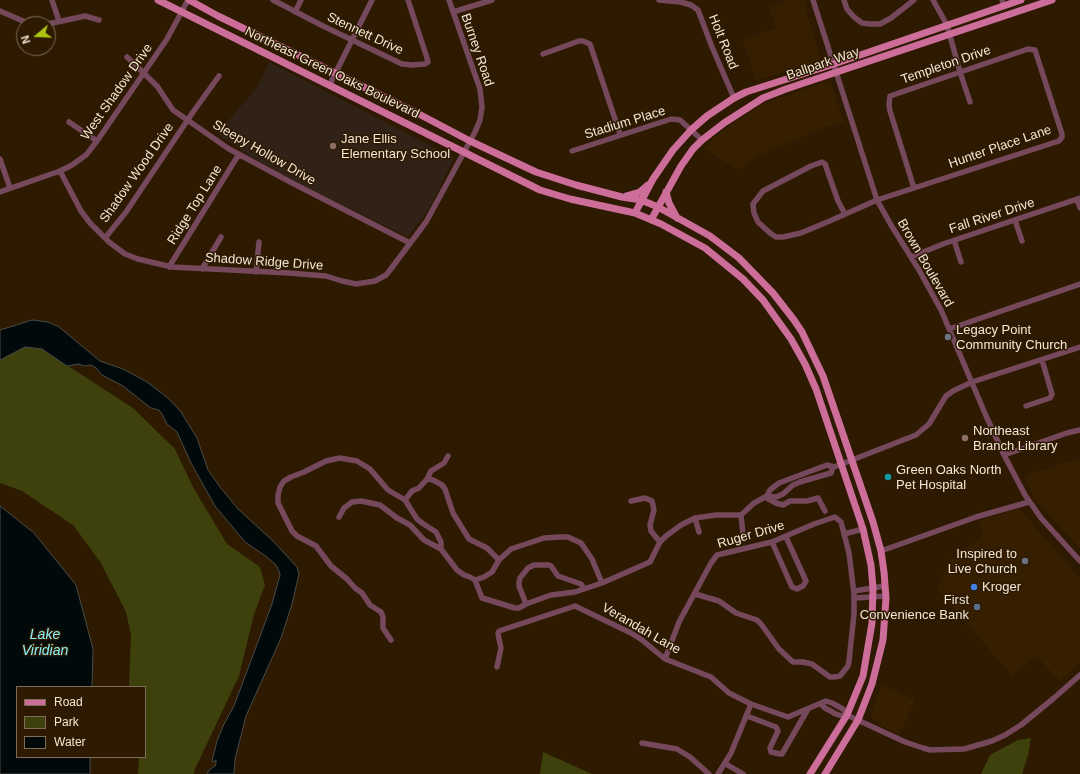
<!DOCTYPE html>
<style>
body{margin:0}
#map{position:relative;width:1080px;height:774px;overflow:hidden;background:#2d1a01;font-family:Helvetica,sans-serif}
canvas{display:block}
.legend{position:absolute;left:16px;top:686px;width:130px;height:72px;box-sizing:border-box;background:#2d1a01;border:1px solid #7d6c57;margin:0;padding:5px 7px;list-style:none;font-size:12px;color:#f4e7d8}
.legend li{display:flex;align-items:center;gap:8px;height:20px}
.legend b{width:20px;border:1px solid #7d6c57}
.north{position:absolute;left:16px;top:16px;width:40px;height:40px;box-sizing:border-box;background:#2d1a01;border:1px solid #7d6c57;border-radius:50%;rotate:251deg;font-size:11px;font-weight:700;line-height:16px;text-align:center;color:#f4e7d8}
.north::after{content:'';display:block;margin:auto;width:14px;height:18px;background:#acc612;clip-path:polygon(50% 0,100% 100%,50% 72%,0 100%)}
</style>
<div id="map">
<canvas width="1080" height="774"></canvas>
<ul class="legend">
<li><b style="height:5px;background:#cd6d99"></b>Road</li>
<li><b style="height:11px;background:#3e410b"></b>Park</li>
<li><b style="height:11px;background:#01090a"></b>Water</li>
</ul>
<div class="north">N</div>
</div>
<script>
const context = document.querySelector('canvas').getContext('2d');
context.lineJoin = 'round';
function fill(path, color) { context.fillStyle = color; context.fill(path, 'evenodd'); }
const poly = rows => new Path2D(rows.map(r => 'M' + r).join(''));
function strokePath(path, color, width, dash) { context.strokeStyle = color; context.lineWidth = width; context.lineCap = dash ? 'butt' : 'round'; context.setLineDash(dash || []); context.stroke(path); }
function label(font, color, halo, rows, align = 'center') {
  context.font = font + ' Helvetica,sans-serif'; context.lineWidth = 3; context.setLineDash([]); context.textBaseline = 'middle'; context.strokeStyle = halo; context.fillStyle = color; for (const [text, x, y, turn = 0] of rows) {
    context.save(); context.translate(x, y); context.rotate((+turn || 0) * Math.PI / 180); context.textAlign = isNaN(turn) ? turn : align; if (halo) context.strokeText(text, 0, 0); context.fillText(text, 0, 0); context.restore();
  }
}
const built = poly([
 [790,0,805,0,807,14,821,58,820,61,756,81,743,40,776,28,769,7],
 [830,80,844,122,817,130,754,159,738,170,703,148,722,131,762,104],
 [1080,458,1080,549,1034,499,1024,476],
 [1019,508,1080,578,1080,663,1060,681,1036,656,1012,676,937,589,949,561,984,535,978,521],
 [881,684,915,700,899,736,874,720,871,715]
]);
const education = poly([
 [269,62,454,158,429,209,408,237,298,183,251,157,219,135,229,120,258,86]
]);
const green = poly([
 [25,347,42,349,133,408,175,449,193,487,227,544,260,567,265,585,254,614,239,676,194,771,194,774,138,774,139,757,145,757,145,687,129,687,131,635,126,612,101,563,73,525,22,491,0,483,0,360],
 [1031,738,1028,755,1022,774,981,774,990,755,1018,740],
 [543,752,592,774,540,774]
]);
const water = poly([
 [32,320,48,322,59,327,100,361,123,369,147,382,168,398,181,412,197,438,208,470,220,487,238,509,273,541,297,567,299,574,292,604,281,638,246,716,235,759,234,774,207,774,209,770,215,766,216,763,216,760,213,762,212,761,217,741,224,724,234,706,272,604,280,575,279,571,276,565,267,557,245,542,215,506,191,463,177,432,167,424,162,414,159,410,151,408,123,386,102,375,96,368,91,365,84,366,79,364,67,366,42,349,25,347,0,360,0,330,32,320],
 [0,506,34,533,76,585,93,649,92,687,17,687,17,757,90,757,90,774,0,774,0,506]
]);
const minor = poly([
 [52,0,59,21],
 [273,0,323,26,402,64,412,65,425,64,428,62,427,58,408,0],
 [659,0,681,2,691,5,698,10,712,47,734,98],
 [813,0,877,200,891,225,919,270,941,310,987,418,1004,455,1025,495,1041,518,1080,561],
 [844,0,847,9,854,17,862,23,870,24,880,24,891,18,914,0],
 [933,0,947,25,960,72,970,102],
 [1002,0,1004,6],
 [0,11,30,24],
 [295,12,301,0],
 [453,12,492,0],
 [48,24,85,16,99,20],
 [543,54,579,41,583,41,590,44,620,134],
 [127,57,157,86,173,110,229,149,294,184,410,243],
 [330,84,372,0],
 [69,122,97,141],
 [572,151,671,119,680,120,702,140],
 [0,159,10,188],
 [60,171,81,211,90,223,109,242,125,254,138,259,172,267,289,273,326,276,342,281,356,284,375,281,386,275,390,270,426,222,475,132,480,120,482,107,480,89,449,0],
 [0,192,60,171,72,165,86,155,97,141,167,39,188,0],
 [1077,199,1080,208],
 [845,214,838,201,825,164,822,162,811,166,763,191,753,204,754,213,758,222,770,233,776,237,783,237,801,233,832,220,877,200,1059,141,1062,137,1062,134,1035,50,1028,49,890,96,889,105,890,111,914,188],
 [1015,220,1022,241],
 [105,238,126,212,193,112,219,76],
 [954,240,961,262],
 [911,257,943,244,1080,198],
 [169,267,239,154],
 [202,269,221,237],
 [256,272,259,242],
 [949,329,1080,284],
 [1026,406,1050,398,1052,394,1042,360],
 [1004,455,1067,433,1080,430],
 [427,479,433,480,442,485,445,489,453,513,469,539,487,548,499,560],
 [767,496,776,497,783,494,793,485,800,482,831,473,833,467],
 [765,497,776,503,783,505,790,501,807,501,818,498,825,511],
 [405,500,412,491,419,488,427,479,431,471,444,463,448,456],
 [631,501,645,498,652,501,654,510,650,525,651,531,660,542],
 [741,515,743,535],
 [339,517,344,508,352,502,361,501,380,505,397,518,410,525,424,540,441,549,457,570,464,575,470,577,475,580,482,598,515,608,519,608,526,604,551,595,575,592,602,583,650,562,660,542,666,536,681,525,695,518,716,515,741,515,754,503,767,496,770,490,779,483,827,465,834,467,916,435,929,424,946,396,953,391,972,382,1080,347],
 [695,518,699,532],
 [844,534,863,529],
 [772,542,792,587,797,589,803,586,806,581,786,537],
 [881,551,976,517,1029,502],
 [475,580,484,577,492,572,499,560,511,549,544,538,560,537,568,537,581,543,592,559,602,583],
 [854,591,885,586],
 [855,598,886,596],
 [526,604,519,586,519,582,520,578,528,568,534,565,549,565,551,566,558,576,578,583,581,584,584,589],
 [391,640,383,628,383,617,381,612,370,605,362,593,355,588,347,579,331,566,316,546,297,536,292,531,278,503,278,495,280,487,284,481,291,477,304,472,326,461,340,458,357,461,370,469,388,490,405,500,417,519,422,523,436,532,441,542,441,549],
 [665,659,679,622,711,563,717,555,772,542,814,524,835,517,841,522,849,553,854,594,854,614,849,661,848,666,840,676,834,677,830,677,812,664,803,662,793,662,779,649,761,624,757,620,736,613,719,601,695,594],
 [497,667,501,648,498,634,499,631,575,606,631,633,642,640,665,659,711,677,729,693,751,704,788,717,826,701,832,703,843,709,847,715],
 [821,704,825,708,836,714,842,716,847,715,905,742,923,748,930,750,964,749,992,741,1005,735,1021,725,1054,698,1080,675],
 [747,716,776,727,778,731,770,748,771,752,780,754,782,754,808,709],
 [642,743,677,749,690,757,709,774],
 [726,764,743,774],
 [718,774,731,753,751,704]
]);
const major = poly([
 [158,0,540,190,570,199,635,213,661,224,705,248,743,279,763,300,791,339,805,364,816,389,863,529,871,565,873,588,872,623,863,676,847,715,810,774],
 [189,0,218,16,417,113,470,141,536,172,576,185,622,197,641,200,658,207,710,236,739,258,773,293,794,320,802,332,823,376,873,522,881,551,884,572,886,598,883,640,872,684,858,720,825,774],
 [666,192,669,203,677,218],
 [626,196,640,192,648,185],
 [635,213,653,179,673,150,691,130,707,116,734,98,746,92,834,64,1021,0],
 [651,220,681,166,693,149,702,140,724,123,763,98,786,89,1052,0]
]);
const markers = [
 [333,146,4,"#8d6e63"],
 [948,337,4,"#6b7280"],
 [965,438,4,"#8d6e63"],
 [888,477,4,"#0f9aa8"],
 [1025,561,4,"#6b7280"],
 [974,587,4,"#3f7fe0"],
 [977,607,4,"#5c6f8a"]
];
const streetNames = [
 ["Stennett Drive",365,34,25],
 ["Holt Road",723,42,68],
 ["Burney Road",477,50,71],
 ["Ballpark Way",823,64,-19],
 ["Templeton Drive",946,65,-19],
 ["Northeast Green Oaks Boulevard",332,73,26],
 ["West Shadow Drive",117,92,-55],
 ["Stadium Place",625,123,-17],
 ["Hunter Place Lane",1000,147,-19],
 ["Sleepy Hollow Drive",264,153,30],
 ["Shadow Wood Drive",137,173,-55],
 ["Ridge Top Lane",195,205,-58],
 ["Fall River Drive",992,216,-18],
 ["Shadow Ridge Drive",264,262,4],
 ["Brown Boulevard",925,263,60],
 ["Ruger Drive",751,535,-16],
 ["Verandah Lane",641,629,30]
];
const poiNames = [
 ["Jane Ellis",341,139],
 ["Elementary School",341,154],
 ["Legacy Point",956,330],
 ["Community Church",956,345],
 ["Northeast",973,431],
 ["Branch Library",973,446],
 ["Green Oaks North",896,470],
 ["Pet Hospital",896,485],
 ["Inspired to",1017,554,"right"],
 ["Live Church",1017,569,"right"],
 ["Kroger",982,587],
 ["First",969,600,"right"],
 ["Convenience Bank",969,615,"right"]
];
const waterNames = [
 ["Lake",45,635],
 ["Viridian",45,651]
];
fill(built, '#361e00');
fill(education, '#312217');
fill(green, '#3e410b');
fill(water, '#01090a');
strokePath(water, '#4a4c48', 1);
strokePath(minor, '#76485c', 5.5);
strokePath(major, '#cd6d99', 7);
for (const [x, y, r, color] of markers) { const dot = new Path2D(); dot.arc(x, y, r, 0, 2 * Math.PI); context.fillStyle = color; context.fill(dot); strokePath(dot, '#2d1a01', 1.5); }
label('13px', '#f4e7d8', '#2d1a01', streetNames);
label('13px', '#f4e7d8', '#2d1a01', poiNames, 'left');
label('italic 14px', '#89f2fd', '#2d1a01', waterNames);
</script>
